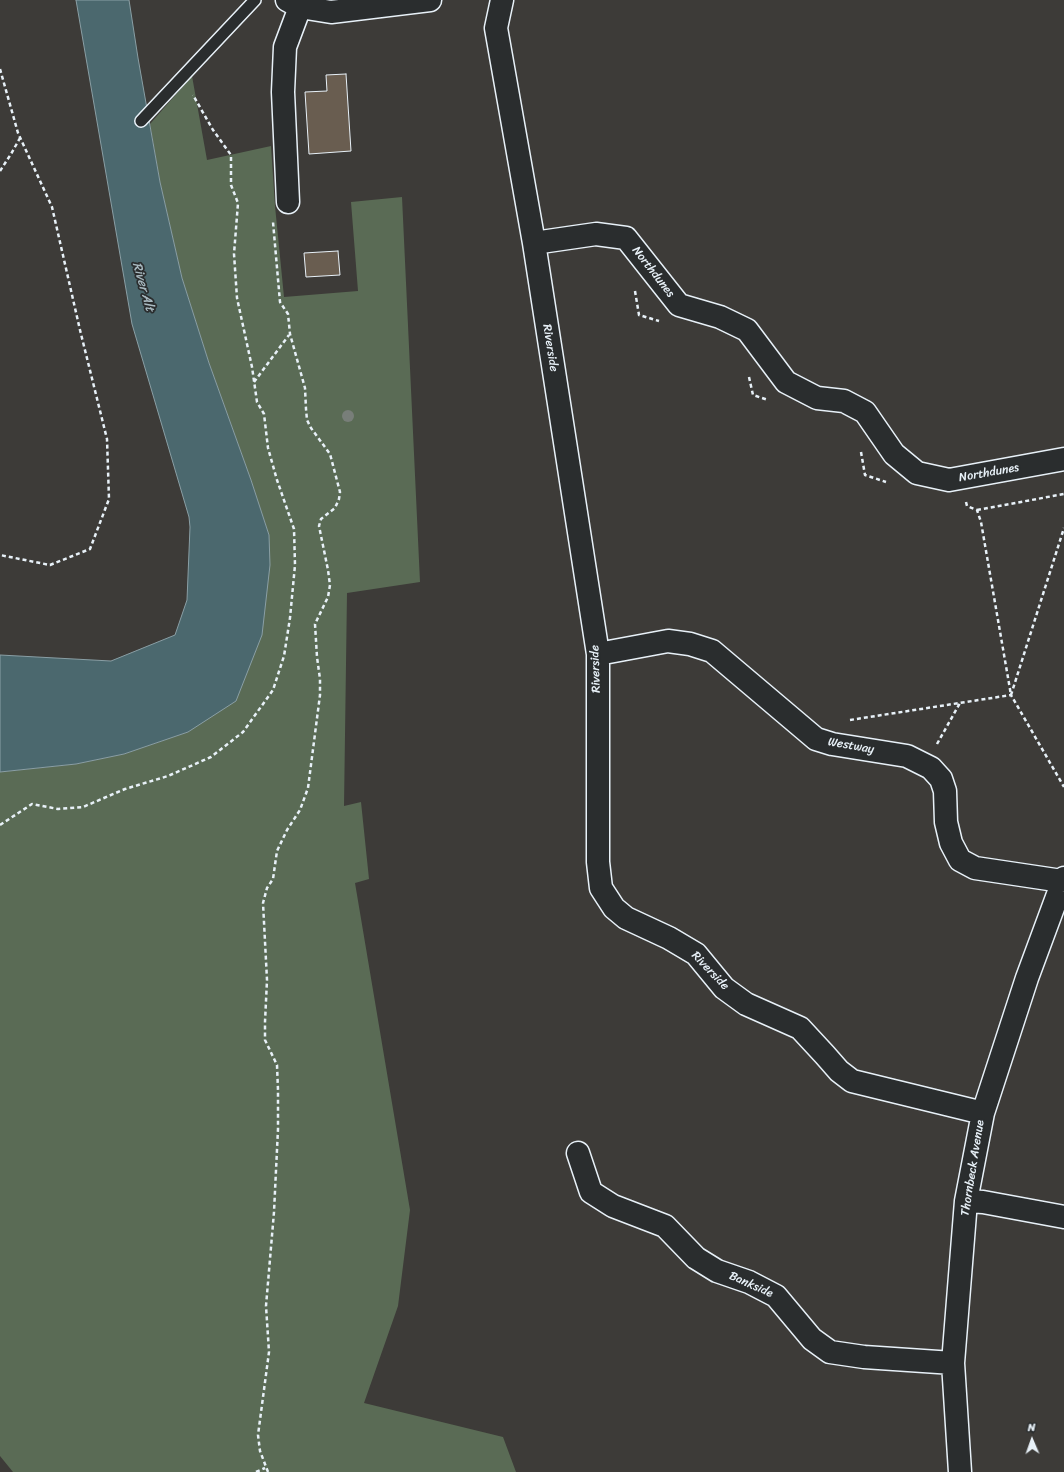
<!DOCTYPE html>
<style>
body{margin:0}
#map{position:relative;width:1064px;height:1472px;overflow:hidden;background:#3d3b38;font-family:Sriracha,sans-serif}
canvas{display:block}
.north{position:absolute;left:1012px;top:1420px;width:40px;height:40px;-webkit-text-stroke:3px #2a2d2e;paint-order:stroke;rotate:358deg;font-size:11px;font-weight:700;line-height:16px;text-align:center;color:#e8f1f8}
.north::after{content:'';display:block;margin:auto;width:14px;height:18px;background:#e8f1f8;clip-path:polygon(50% 0,100% 100%,50% 72%,0 100%)}
</style>
<div id="map">
<canvas width="1064" height="1472"></canvas>
<div class="north">N</div>
</div>
<script>
const context = document.querySelector('canvas').getContext('2d');
context.lineJoin = 'round';
function fill(path, color) { context.fillStyle = color; context.fill(path, 'evenodd'); }
const poly = rows => new Path2D(rows.map(r => 'M' + r).join(''));
function strokePath(path, color, width, dash) { context.strokeStyle = color; context.lineWidth = width; context.lineCap = dash ? 'butt' : 'round'; context.setLineDash(dash || []); context.stroke(path); }
function label(font, color, halo, rows, align = 'center') {
  context.font = font + ' Sriracha,sans-serif'; context.lineWidth = 3.5; context.setLineDash([]); context.textBaseline = 'middle'; context.strokeStyle = halo; context.fillStyle = color; for (const [text, x, y, turn = 0] of rows) {
    context.save(); context.translate(x, y); context.rotate((+turn || 0) * Math.PI / 180); context.textAlign = isNaN(turn) ? turn : align; if (halo) context.strokeText(text, 0, 0); context.fillText(text, 0, 0); context.restore();
  }
}
const green = poly([
 [192,76,207,160,271,146,275,206,284,297,358,291,351,202,402,197,420,582,347,593,344,806,361,802,369,879,355,883,410,1210,398,1306,364,1403,503,1437,516,1472,13,1472,0,1456,0,772,76,764,124,754,188,732,269,535,251,480,209,363,182,278,160,182,150,124]
]);
const water = poly([
 [76,0,129,0,138,58,160,182,182,278,209,363,251,480,269,535,270,565,262,635,236,701,188,732,124,754,76,764,0,772,0,655,111,661,175,635,187,600,190,527,189,517,132,324,76,0]
]);
const building = poly([
 [346,74,351,151,309,154,305,92,327,91,326,75,346,74],
 [338,251,340,275,306,277,304,253,338,251]
]);
const path = poly([
 [0,69,18,133,52,207,80,330,107,439,109,499,90,549,50,565,0,555],
 [0,171,11,154,20,138],
 [635,291,639,315,659,321],
 [749,377,753,395,768,400],
 [254,382,289,335],
 [861,452,865,475,886,482],
 [966,502,967,506,977,510,981,522,1011,695,1064,528],
 [977,510,1064,494],
 [850,720,1011,695,1064,787],
 [937,744,960,703],
 [0,825,32,804,58,809,83,807,125,789,168,776,211,757,243,732,273,690,284,656,290,618,295,565,294,529,277,480,268,448,264,414,257,402,252,367,237,298,234,254,238,203,231,185,231,155,213,130,193,95],
 [256,1472,265,1468],
 [268,1472,260,1451,258,1435,269,1352,266,1306,274,1212,278,1129,278,1090,277,1065,265,1040,265,1022,267,980,263,903,267,888,273,879,277,851,287,830,300,810,308,788,320,695,320,679,317,657,315,624,328,597,330,585,328,570,319,526,321,519,335,508,339,499,340,492,330,454,311,428,307,420,306,409,305,388,290,334,288,314,280,302,273,222]
]);
const lane = poly([
 [141,121,255,0]
]);
const street = poly([
 [287,0,300,7,331,12,430,0],
 [502,0,496,28,534,243,598,654,598,862,601,888,614,908,626,918,669,938,696,954,724,988,746,1004,800,1028,825,1055,839,1071,852,1081,983,1113],
 [288,202,283,92,285,47,300,7],
 [534,243,596,234,626,238,679,305,720,317,747,330,786,382,817,398,844,401,865,412,894,454,917,473,949,480,1064,459],
 [598,654,668,641,690,644,712,651,816,739,832,744,907,756,931,768,941,779,945,791,946,822,951,843,960,860,975,868,1062,881],
 [578,1153,591,1192,613,1206,665,1226,696,1258,717,1271,749,1282,776,1296,812,1339,830,1352,864,1357,953,1363],
 [966,1201,983,1202,1064,1217],
 [960,1472,953,1363,966,1201,983,1113,1027,978,1064,878]
]);
const trees = [
 [348,416]
];
const streetNames = [
 ["Northdunes",653,272,52],
 ["Riverside",550,348,81],
 ["Northdunes",989,473,-10],
 ["Riverside",596,669,-92],
 ["Westway",851,746,10],
 ["Riverside",710,971,46],
 ["Thornbeck Avenue",973,1168,-81],
 ["Bankside",751,1285,24]
];
const waterNames = [
 ["River Alt",143,287,74]
];
fill(green, '#5a6b55');
fill(water, '#4b686e');
strokePath(water, '#8a9fa5', 1);
fill(building, '#695d50');
strokePath(building, '#e8f1f8', 1);
strokePath(lane, '#e8f1f8', 14);
strokePath(street, '#e8f1f8', 25);
strokePath(path, '#e8f1f8', 2.5, [4, 3]);
strokePath(lane, '#2a2d2e', 11);
strokePath(street, '#2a2d2e', 22);
context.fillStyle = '#787e79';
for (const [x, y] of trees) { context.beginPath(); context.arc(x, y, 6, 0, 2 * Math.PI); context.fill(); }
label('12px', '#e8f1f8', '#2a2d2e', streetNames);
label('italic 13px', '#a9bac1', '#2a2d2e', waterNames);
</script>
